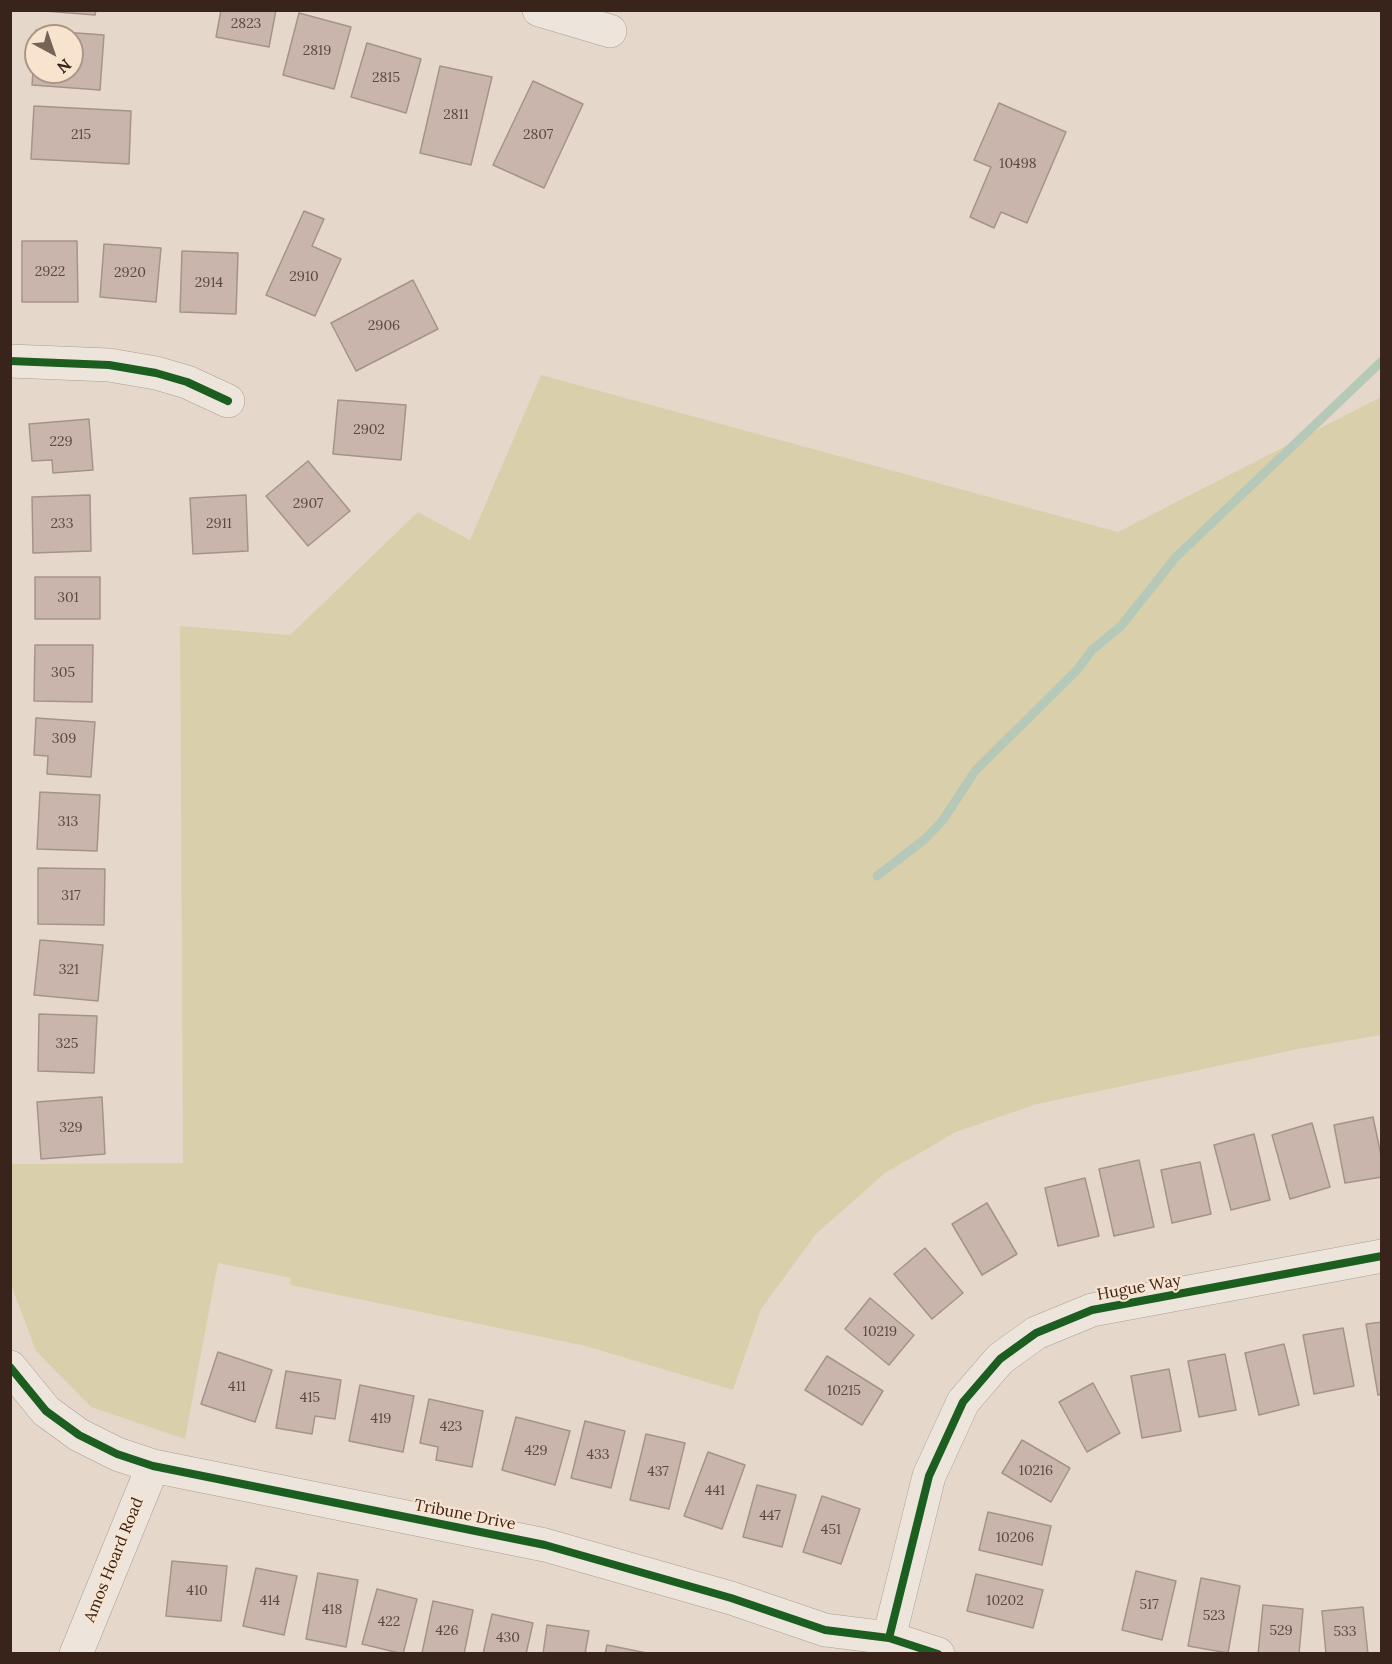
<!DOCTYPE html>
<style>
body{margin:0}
#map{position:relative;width:1392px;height:1664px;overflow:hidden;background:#e5d8ca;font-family:Lora,serif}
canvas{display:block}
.frame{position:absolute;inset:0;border:12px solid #39241b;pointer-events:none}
.north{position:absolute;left:24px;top:24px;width:60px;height:60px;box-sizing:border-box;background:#f8e3ce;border:2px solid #ac9786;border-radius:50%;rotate:140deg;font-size:16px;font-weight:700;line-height:24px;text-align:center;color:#39241b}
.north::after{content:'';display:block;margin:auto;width:21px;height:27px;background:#756358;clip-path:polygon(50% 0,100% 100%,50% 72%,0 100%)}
</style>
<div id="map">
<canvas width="1392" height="1664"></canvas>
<div class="frame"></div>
<div class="north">N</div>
</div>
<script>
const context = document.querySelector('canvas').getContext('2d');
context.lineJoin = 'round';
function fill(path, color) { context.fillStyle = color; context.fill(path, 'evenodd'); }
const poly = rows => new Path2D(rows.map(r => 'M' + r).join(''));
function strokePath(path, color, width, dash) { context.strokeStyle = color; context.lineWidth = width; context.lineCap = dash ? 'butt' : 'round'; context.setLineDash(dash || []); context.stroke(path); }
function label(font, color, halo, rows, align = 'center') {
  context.font = font + ' Lora,serif'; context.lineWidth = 4.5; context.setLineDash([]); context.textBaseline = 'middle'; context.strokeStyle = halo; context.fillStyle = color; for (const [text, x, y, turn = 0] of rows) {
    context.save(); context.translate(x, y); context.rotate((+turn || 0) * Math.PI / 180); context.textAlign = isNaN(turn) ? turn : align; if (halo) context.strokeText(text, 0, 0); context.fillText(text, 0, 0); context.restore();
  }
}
const green = poly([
 [541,375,1118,532,1381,397,1381,1035,1303,1048,1037,1104,956,1132,885,1173,816,1234,761,1309,733,1390,586,1346,290,1285,291,1278,218,1263,185,1439,91,1407,36,1351,11,1285,11,1164,183,1163,180,626,290,635,418,512,470,540]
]);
const stream = poly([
 [877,876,925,839,943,820,975,771,1077,670,1092,650,1121,626,1176,557,1382,361]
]);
const building = poly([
 [32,10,96,10,95,15,32,10],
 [221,10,276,10,269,47,216,37,221,10],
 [299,13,351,27,334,89,283,75,299,13],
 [36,30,104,35,100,90,32,85,36,30],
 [36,36,72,36,72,72,36,72,36,36],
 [367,43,421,59,406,113,351,97,367,43],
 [440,66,492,77,471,165,420,153,440,66],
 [533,81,583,104,544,188,493,165,533,81],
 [999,103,1066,132,1027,223,1001,212,994,228,970,217,991,167,974,160,999,103],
 [34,106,131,111,129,164,31,159,34,106],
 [304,211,324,219,312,246,341,259,315,316,266,295,304,211],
 [22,241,77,241,78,302,22,302,22,241],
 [104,244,161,248,156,302,100,297,104,244],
 [182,251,238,253,236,314,180,312,182,251],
 [413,280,438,329,356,371,331,323,413,280],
 [338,400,406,405,401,460,333,454,338,400],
 [89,419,93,470,53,473,52,460,32,461,29,424,89,419],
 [308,461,350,511,308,546,266,496,308,461],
 [90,495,91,551,33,553,32,497,90,495],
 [246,495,248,551,193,554,190,498,246,495],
 [35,577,100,577,100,619,35,619,35,577],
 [35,645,93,645,92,702,34,701,35,645],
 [36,718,95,722,91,777,47,774,48,756,34,755,36,718],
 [40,792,100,795,97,851,37,849,40,792],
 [38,868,105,869,104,925,38,924,38,868],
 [40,940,103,945,98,1001,34,995,40,940],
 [39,1014,97,1016,94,1073,38,1071,39,1014],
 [102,1097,105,1154,41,1159,37,1102,102,1097],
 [1373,1117,1382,1160,1382,1177,1345,1183,1334,1125,1373,1117],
 [1312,1123,1330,1187,1290,1199,1272,1135,1312,1123],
 [1254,1134,1270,1200,1231,1210,1214,1145,1254,1134],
 [1139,1160,1154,1227,1114,1236,1099,1169,1139,1160],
 [1200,1162,1211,1214,1172,1223,1161,1170,1200,1162],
 [1085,1178,1099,1236,1058,1246,1045,1188,1085,1178],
 [987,1203,1017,1254,982,1275,952,1224,987,1203],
 [925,1248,963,1293,932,1319,894,1274,925,1248],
 [870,1298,914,1335,889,1365,845,1329,870,1298],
 [1382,1322,1382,1394,1378,1395,1366,1324,1382,1322],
 [1343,1328,1354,1386,1314,1394,1303,1335,1343,1328],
 [1284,1344,1299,1405,1259,1415,1245,1353,1284,1344],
 [218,1352,272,1370,255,1422,201,1404,218,1352],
 [1225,1354,1236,1410,1199,1417,1188,1361,1225,1354],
 [827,1356,883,1391,862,1425,805,1390,827,1356],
 [1169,1369,1181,1431,1142,1438,1131,1376,1169,1369],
 [286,1371,341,1380,335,1419,315,1416,312,1434,276,1428,286,1371],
 [1093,1383,1120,1433,1087,1452,1059,1402,1093,1383],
 [360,1385,414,1396,403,1452,349,1441,360,1385],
 [429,1399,483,1411,472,1467,436,1460,438,1447,420,1443,429,1399],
 [516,1417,570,1431,555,1485,502,1470,516,1417],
 [585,1421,625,1431,611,1488,571,1478,585,1421],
 [646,1434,685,1443,669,1509,630,1500,646,1434],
 [1022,1440,1070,1468,1051,1502,1002,1473,1022,1440],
 [708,1452,745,1465,722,1529,684,1516,708,1452],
 [757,1485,796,1495,782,1547,743,1537,757,1485],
 [822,1496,860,1509,841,1564,803,1552,822,1496],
 [988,1512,1051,1526,1042,1565,979,1550,988,1512],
 [172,1561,227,1566,221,1621,166,1616,172,1561],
 [256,1568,297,1576,284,1635,243,1626,256,1568],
 [1136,1571,1176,1581,1162,1640,1122,1630,1136,1571],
 [318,1573,358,1580,346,1647,306,1639,318,1573],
 [976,1574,1043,1590,1033,1628,967,1611,976,1574],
 [1201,1578,1240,1586,1228,1653,1188,1646,1201,1578],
 [377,1589,417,1599,403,1654,362,1644,377,1589],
 [433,1601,473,1610,464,1654,422,1653,433,1601],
 [1263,1605,1303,1609,1299,1654,1258,1654,1263,1605],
 [1363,1607,1368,1654,1326,1654,1322,1611,1363,1607],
 [492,1614,533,1623,526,1654,483,1654,492,1614],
 [547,1625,589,1631,585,1654,543,1654,547,1625],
 [607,1645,647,1653,647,1654,605,1654,607,1645]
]);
const street = poly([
 [539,10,610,31],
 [10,361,109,365,156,373,187,382,228,401],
 [10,1367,46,1411,79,1435,117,1454,153,1466,545,1545,731,1598,825,1630,889,1638,938,1654],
 [889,1638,929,1476,963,1402,1000,1359,1036,1333,1092,1310,1382,1256],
 [76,1654,153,1466]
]);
const cycleway = poly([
 [10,361,109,365,156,373,187,382,228,401],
 [10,1367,46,1411,79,1435,117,1454,153,1466,545,1545,731,1598,825,1630,889,1638,938,1654],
 [889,1638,929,1476,963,1402,1000,1359,1036,1333,1092,1310,1382,1256]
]);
const numberNames = [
 ["2823",246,24],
 ["2819",317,51],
 ["2815",386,78],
 ["2811",456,115],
 ["215",81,135],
 ["2807",538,135],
 ["10498",1018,164],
 ["2922",50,272],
 ["2920",130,273],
 ["2910",304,277],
 ["2914",209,283],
 ["2906",384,326],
 ["2902",369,430],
 ["229",61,442],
 ["2907",308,504],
 ["233",62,524],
 ["2911",219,524],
 ["301",68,598],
 ["305",63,673],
 ["309",64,739],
 ["313",68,822],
 ["317",71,896],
 ["321",69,970],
 ["325",67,1044],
 ["329",71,1128],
 ["10219",880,1332],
 ["411",237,1387],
 ["10215",844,1391],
 ["415",310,1398],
 ["419",381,1419],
 ["423",451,1427],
 ["429",536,1451],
 ["433",598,1455],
 ["10216",1036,1471],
 ["437",658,1472],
 ["441",715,1491],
 ["447",770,1516],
 ["451",831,1530],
 ["10206",1015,1538],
 ["410",197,1591],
 ["414",270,1601],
 ["10202",1005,1601],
 ["517",1149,1605],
 ["418",332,1610],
 ["523",1214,1616],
 ["422",389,1622],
 ["426",447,1631],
 ["529",1281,1631],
 ["533",1345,1632],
 ["430",508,1638]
];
const streetNames = [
 ["Hugue Way",1139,1288,-10],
 ["Tribune Drive",465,1515,11],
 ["Amos Hoard Road",114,1560,-68]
];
fill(green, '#d9d0ab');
strokePath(stream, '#b6c9b9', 9);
fill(building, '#c9b5ab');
strokePath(building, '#a59389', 1.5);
strokePath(street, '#aa9d94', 34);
strokePath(street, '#ede5dc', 33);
strokePath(cycleway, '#1b5e20', 8);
label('14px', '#5d483f', null, numberNames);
label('16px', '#39241b', '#f8e3ce', streetNames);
</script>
